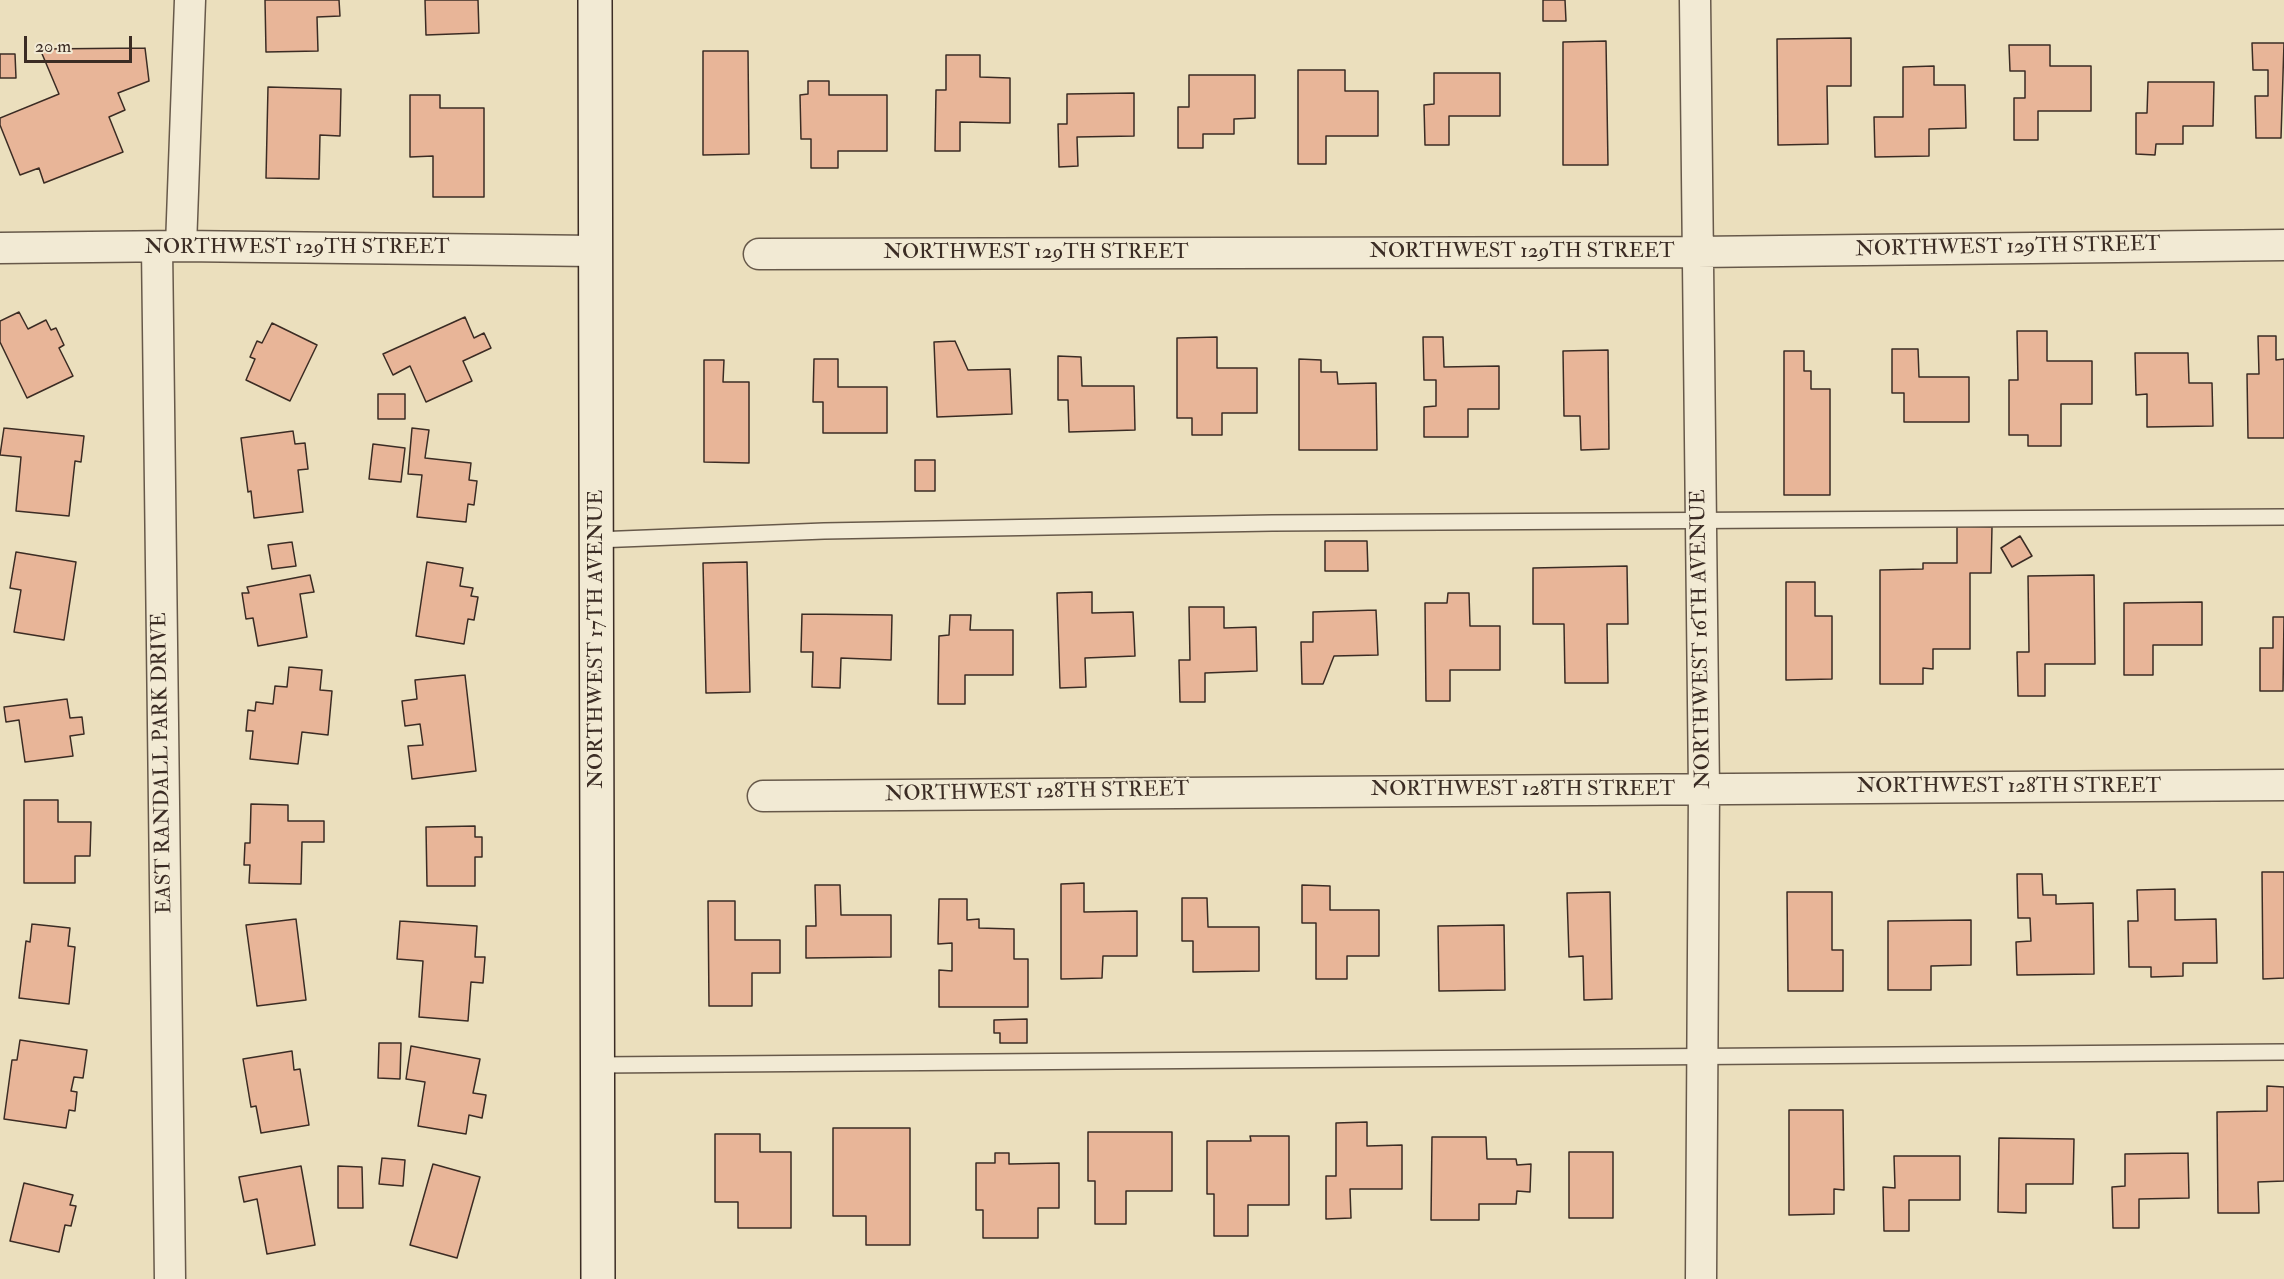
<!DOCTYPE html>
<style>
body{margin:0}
#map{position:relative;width:2284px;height:1279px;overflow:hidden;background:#ebdfbd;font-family:"IM FELL Double Pica",serif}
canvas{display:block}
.scale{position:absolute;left:24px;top:36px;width:108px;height:27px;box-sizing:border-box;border:3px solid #3b2c24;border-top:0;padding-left:8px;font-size:18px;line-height:21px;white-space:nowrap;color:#3b2c24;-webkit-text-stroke:4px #f2ead4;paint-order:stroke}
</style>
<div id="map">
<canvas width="2284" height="1279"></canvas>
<div class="scale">20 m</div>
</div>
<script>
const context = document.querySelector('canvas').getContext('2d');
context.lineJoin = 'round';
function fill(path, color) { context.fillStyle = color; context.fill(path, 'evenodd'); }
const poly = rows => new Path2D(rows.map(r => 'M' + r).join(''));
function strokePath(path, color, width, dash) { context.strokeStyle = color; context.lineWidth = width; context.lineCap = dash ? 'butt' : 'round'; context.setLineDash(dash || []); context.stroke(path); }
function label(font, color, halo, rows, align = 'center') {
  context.font = font + ' "IM FELL Double Pica",serif'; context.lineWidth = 4.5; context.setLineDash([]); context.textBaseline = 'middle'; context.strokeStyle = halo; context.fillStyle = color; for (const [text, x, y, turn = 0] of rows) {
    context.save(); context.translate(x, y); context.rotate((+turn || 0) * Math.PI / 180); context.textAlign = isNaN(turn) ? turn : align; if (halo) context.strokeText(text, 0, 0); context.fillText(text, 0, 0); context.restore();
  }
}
const building = poly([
 [265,0,339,0,340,16,317,17,318,51,266,52,265,0],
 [425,0,478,0,479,33,426,35,425,0],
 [1543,0,1565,0,1566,21,1543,21,1543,0],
 [1851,38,1851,86,1827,86,1828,144,1778,145,1777,39,1851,38],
 [1606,41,1608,165,1563,165,1563,42,1606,41],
 [2252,43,2284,43,2281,138,2256,138,2255,96,2268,96,2268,70,2253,70,2252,43],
 [2009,45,2050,45,2050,66,2091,66,2091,111,2038,111,2038,140,2014,140,2014,98,2025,98,2025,71,2010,71,2009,45],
 [145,48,149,81,118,93,125,110,109,117,123,152,44,183,39,168,20,175,0,125,0,118,59,94,40,49,145,48],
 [703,51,748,51,749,154,703,155,703,51],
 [0,54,15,54,16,78,0,78,0,54],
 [946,55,980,55,980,77,1010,78,1010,123,960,122,960,151,935,151,936,90,946,90,946,55],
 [1934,66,1934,85,1965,85,1966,128,1929,129,1929,156,1875,157,1874,117,1903,117,1903,67,1934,66],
 [1298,70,1345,70,1345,91,1378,91,1378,136,1326,136,1326,164,1298,164,1298,70],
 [1434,73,1500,73,1500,116,1449,116,1449,145,1425,145,1424,105,1434,104,1434,73],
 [1189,75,1255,75,1255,118,1234,119,1234,134,1203,134,1203,148,1178,148,1178,107,1189,107,1189,75],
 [808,81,829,81,829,95,887,95,887,151,838,151,838,168,811,168,811,139,801,139,800,95,808,94,808,81],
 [2148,82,2214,82,2213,126,2183,126,2183,144,2156,144,2155,155,2136,154,2136,113,2147,113,2148,82],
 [268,87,341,89,340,136,320,135,319,179,266,178,268,87],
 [1134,93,1134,136,1077,137,1078,166,1059,167,1058,124,1067,124,1067,94,1134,93],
 [410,95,440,95,440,108,484,108,484,197,433,197,433,156,410,157,410,95],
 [19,312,28,329,46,320,51,330,56,328,64,345,59,348,73,376,27,398,0,342,0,321,19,312],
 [465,317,474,338,484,333,491,348,463,361,472,381,426,402,410,366,393,375,383,354,465,317],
 [272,323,317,345,290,401,246,380,255,359,250,357,257,341,262,343,272,323],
 [2017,331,2047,331,2047,361,2092,361,2092,404,2061,404,2061,446,2028,446,2028,435,2009,435,2009,380,2018,380,2017,331],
 [2258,336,2276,336,2276,360,2284,359,2284,438,2248,438,2247,374,2259,374,2258,336],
 [1217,337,1217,368,1257,368,1257,413,1222,413,1222,435,1192,435,1192,418,1177,418,1177,338,1217,337],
 [1423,337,1443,337,1444,367,1499,366,1499,409,1468,409,1468,437,1424,437,1424,407,1436,406,1436,380,1424,380,1423,337],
 [955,341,968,370,1010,369,1012,414,937,417,934,342,955,341],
 [1892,349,1918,349,1919,377,1969,377,1969,422,1904,422,1904,393,1892,393,1892,349],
 [1608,350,1609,449,1581,450,1580,416,1564,416,1563,351,1608,350],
 [1784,351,1804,351,1804,371,1811,371,1811,389,1830,389,1830,495,1784,495,1784,351],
 [2135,353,2188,353,2189,383,2212,383,2213,426,2147,427,2147,394,2136,395,2135,353],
 [1058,356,1081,357,1082,386,1134,386,1135,430,1069,432,1068,400,1058,400,1058,356],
 [814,359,838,359,838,387,887,387,887,433,823,433,823,402,813,402,814,359],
 [1299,359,1321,360,1321,372,1337,372,1338,384,1376,383,1377,450,1299,450,1299,359],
 [704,360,724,360,723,382,749,382,749,463,704,462,704,360],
 [378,394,405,394,405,419,378,419,378,394],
 [4,428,84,436,81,462,75,461,69,516,16,511,21,457,0,455,4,428],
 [412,428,429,430,425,458,471,463,469,480,477,481,474,505,468,504,466,522,417,517,422,475,408,474,412,428],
 [293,431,295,444,305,443,308,469,298,470,303,512,254,518,251,491,248,492,241,438,293,431],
 [373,444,405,448,401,482,369,479,373,444],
 [915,460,935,460,935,491,915,491,915,460],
 [1957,526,1992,527,1991,573,1970,573,1970,649,1933,649,1933,669,1923,668,1923,684,1880,684,1880,570,1923,569,1923,563,1957,563,1957,526],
 [2020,536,2032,556,2012,567,2001,548,2020,536],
 [1325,541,1367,541,1368,571,1325,571,1325,541],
 [292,542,296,566,272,569,268,545,292,542],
 [16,552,76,562,64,640,14,632,21,590,10,588,16,552],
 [427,562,463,568,460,586,473,588,471,596,478,597,474,620,468,619,464,644,416,636,427,562],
 [747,562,750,692,706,693,703,563,747,562],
 [1627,566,1628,624,1607,624,1608,683,1565,683,1564,624,1533,624,1533,568,1627,566],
 [310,575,314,592,300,594,307,637,258,646,253,618,246,619,242,593,249,593,247,587,310,575],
 [2094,575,2095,664,2045,664,2045,696,2018,696,2017,652,2029,652,2028,576,2094,575],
 [1786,582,1815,582,1815,616,1832,616,1832,679,1786,680,1786,582],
 [1092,592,1092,613,1133,612,1135,656,1085,658,1086,687,1060,688,1057,593,1092,592],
 [1448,593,1469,593,1470,626,1500,626,1500,670,1450,670,1450,701,1426,701,1425,603,1447,603,1448,593],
 [2202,602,2202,645,2153,645,2153,675,2124,675,2124,603,2202,602],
 [1189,607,1224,607,1224,628,1256,627,1257,671,1205,673,1205,702,1180,702,1179,660,1190,660,1189,607],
 [1376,610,1378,655,1334,656,1323,684,1302,684,1301,642,1313,642,1313,612,1376,610],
 [802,614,892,615,891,660,841,658,840,688,812,687,813,652,801,652,802,614],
 [950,615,971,615,970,630,1013,630,1013,675,965,675,965,704,938,704,939,636,949,635,950,615],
 [2273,617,2284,617,2283,691,2260,691,2260,648,2273,648,2273,617],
 [289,667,322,670,320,690,332,691,328,735,302,732,298,764,250,759,253,731,246,731,248,710,255,711,256,702,273,704,275,686,287,687,289,667],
 [465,675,476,771,412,779,408,746,423,745,420,724,405,726,402,701,417,699,415,680,465,675],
 [67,699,70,718,82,717,84,734,70,736,73,756,25,762,19,720,6,722,4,707,67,699],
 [24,800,58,800,58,822,91,822,90,856,75,856,75,883,24,883,24,800],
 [251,804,288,805,288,821,324,821,324,842,302,842,301,884,249,883,250,865,244,865,245,843,250,843,251,804],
 [475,826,475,837,482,837,482,857,475,857,475,886,427,886,426,827,475,826],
 [2262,872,2284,872,2284,978,2263,979,2262,872],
 [2017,874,2042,874,2043,895,2056,895,2056,904,2093,903,2094,974,2017,975,2016,942,2031,941,2030,918,2018,918,2017,874],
 [1084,883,1084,912,1137,911,1137,956,1103,956,1102,978,1061,979,1061,884,1084,883],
 [815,885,840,885,841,915,891,915,891,957,806,958,806,926,816,926,815,885],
 [1302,885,1330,886,1330,910,1379,910,1379,956,1347,956,1347,979,1316,979,1316,923,1302,923,1302,885],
 [2175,889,2175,920,2216,919,2217,963,2183,963,2183,976,2151,977,2151,967,2129,967,2128,921,2138,921,2137,890,2175,889],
 [1610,892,1612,999,1584,1000,1583,956,1569,957,1567,893,1610,892],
 [1787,892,1832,892,1832,950,1843,950,1843,991,1788,991,1787,892],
 [1182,898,1207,898,1208,927,1259,927,1259,971,1193,972,1193,941,1182,941,1182,898],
 [939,899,967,899,967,920,979,919,979,928,1014,929,1014,959,1028,959,1028,1007,939,1007,939,970,952,971,952,943,938,944,939,899],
 [708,901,735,901,735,940,780,940,780,973,752,973,752,1006,709,1006,708,901],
 [296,919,306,1000,257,1006,246,925,296,919],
 [1971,920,1971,965,1931,966,1931,990,1888,990,1888,921,1971,920],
 [400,921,477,926,475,957,485,957,483,983,471,982,468,1021,419,1017,423,961,397,959,400,921],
 [32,924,70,928,68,946,75,947,69,1004,19,998,26,941,30,942,32,924],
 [1504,925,1505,990,1439,991,1438,926,1504,925],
 [1027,1019,1027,1043,1000,1043,1000,1033,994,1033,994,1020,1027,1019],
 [20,1040,87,1050,83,1078,74,1077,71,1091,77,1092,75,1111,69,1110,66,1128,4,1119,12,1060,17,1060,20,1040],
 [379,1043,401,1043,400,1079,378,1078,379,1043],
 [411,1046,480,1059,473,1093,486,1095,482,1118,469,1115,466,1134,418,1126,425,1082,406,1079,411,1046],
 [292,1051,294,1070,300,1069,309,1125,261,1133,256,1106,251,1107,243,1059,292,1051],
 [2267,1086,2284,1087,2284,1181,2258,1182,2259,1213,2218,1213,2217,1112,2267,1111,2267,1086],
 [1789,1110,1843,1110,1844,1190,1834,1189,1834,1214,1789,1215,1789,1110],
 [1367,1122,1367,1146,1402,1145,1402,1189,1350,1189,1351,1218,1326,1219,1326,1176,1336,1176,1336,1123,1367,1122],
 [833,1128,910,1128,910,1245,866,1245,866,1216,833,1216,833,1128],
 [1088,1132,1172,1132,1172,1191,1126,1191,1126,1224,1095,1224,1095,1181,1088,1181,1088,1132],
 [715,1134,760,1134,760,1152,791,1152,791,1228,738,1228,738,1202,715,1202,715,1134],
 [1250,1136,1289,1136,1289,1205,1248,1205,1248,1236,1214,1236,1214,1194,1207,1194,1207,1141,1251,1141,1250,1136],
 [1432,1137,1486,1137,1487,1159,1516,1159,1517,1165,1531,1164,1530,1192,1517,1191,1516,1204,1479,1204,1479,1220,1431,1220,1432,1137],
 [1999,1138,2074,1139,2073,1184,2026,1184,2026,1213,1998,1212,1999,1138],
 [1569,1152,1613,1152,1613,1218,1569,1218,1569,1152],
 [995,1153,1009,1153,1009,1164,1059,1163,1059,1208,1038,1208,1038,1238,983,1238,983,1210,976,1210,976,1163,995,1163,995,1153],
 [2188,1153,2189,1198,2139,1199,2139,1228,2113,1228,2112,1187,2125,1186,2125,1154,2188,1153],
 [1894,1156,1960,1156,1960,1200,1909,1200,1909,1231,1884,1231,1883,1187,1895,1188,1894,1156],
 [382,1158,405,1160,403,1186,379,1184,382,1158],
 [433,1164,480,1177,457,1258,410,1245,433,1164],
 [301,1166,315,1245,267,1254,257,1199,244,1202,239,1177,301,1166],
 [338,1166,362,1167,363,1208,338,1208,338,1166],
 [24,1183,73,1195,70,1205,76,1206,71,1226,65,1225,59,1252,10,1241,24,1183]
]);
const lane = poly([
 [596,540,824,531,1272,523,2284,517],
 [598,1065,2284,1052]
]);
const street = poly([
 [1695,0,1704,789,1701,1279],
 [181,246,190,0],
 [157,247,170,1279],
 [0,248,181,246,594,251],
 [759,254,1697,252,2284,245],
 [763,796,2284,785]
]);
const secondary = poly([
 [595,0,598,1279]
]);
const streetNames = [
 ["NORTHWEST 129TH STREET",297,248],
 ["NORTHWEST 129TH STREET",2008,248,-1],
 ["NORTHWEST 129TH STREET",1522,252],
 ["NORTHWEST 129TH STREET",1036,253],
 ["NORTHWEST 17TH AVENUE",597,639,-90],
 ["NORTHWEST 16TH AVENUE",1702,639,-91],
 ["EAST RANDALL PARK DRIVE",163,763,-91],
 ["NORTHWEST 128TH STREET",2009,787],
 ["NORTHWEST 128TH STREET",1523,790],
 ["NORTHWEST 128TH STREET",1037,793,-1]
];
fill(building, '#e8b598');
strokePath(building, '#3b2c24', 1.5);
strokePath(lane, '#67594a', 18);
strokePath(street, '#67594a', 33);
strokePath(secondary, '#3b2c24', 36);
strokePath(lane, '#f2ead4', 15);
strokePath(street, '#f2ead4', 30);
strokePath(secondary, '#f2ead4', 33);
label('21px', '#3b2c24', '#f2ead4', streetNames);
</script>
